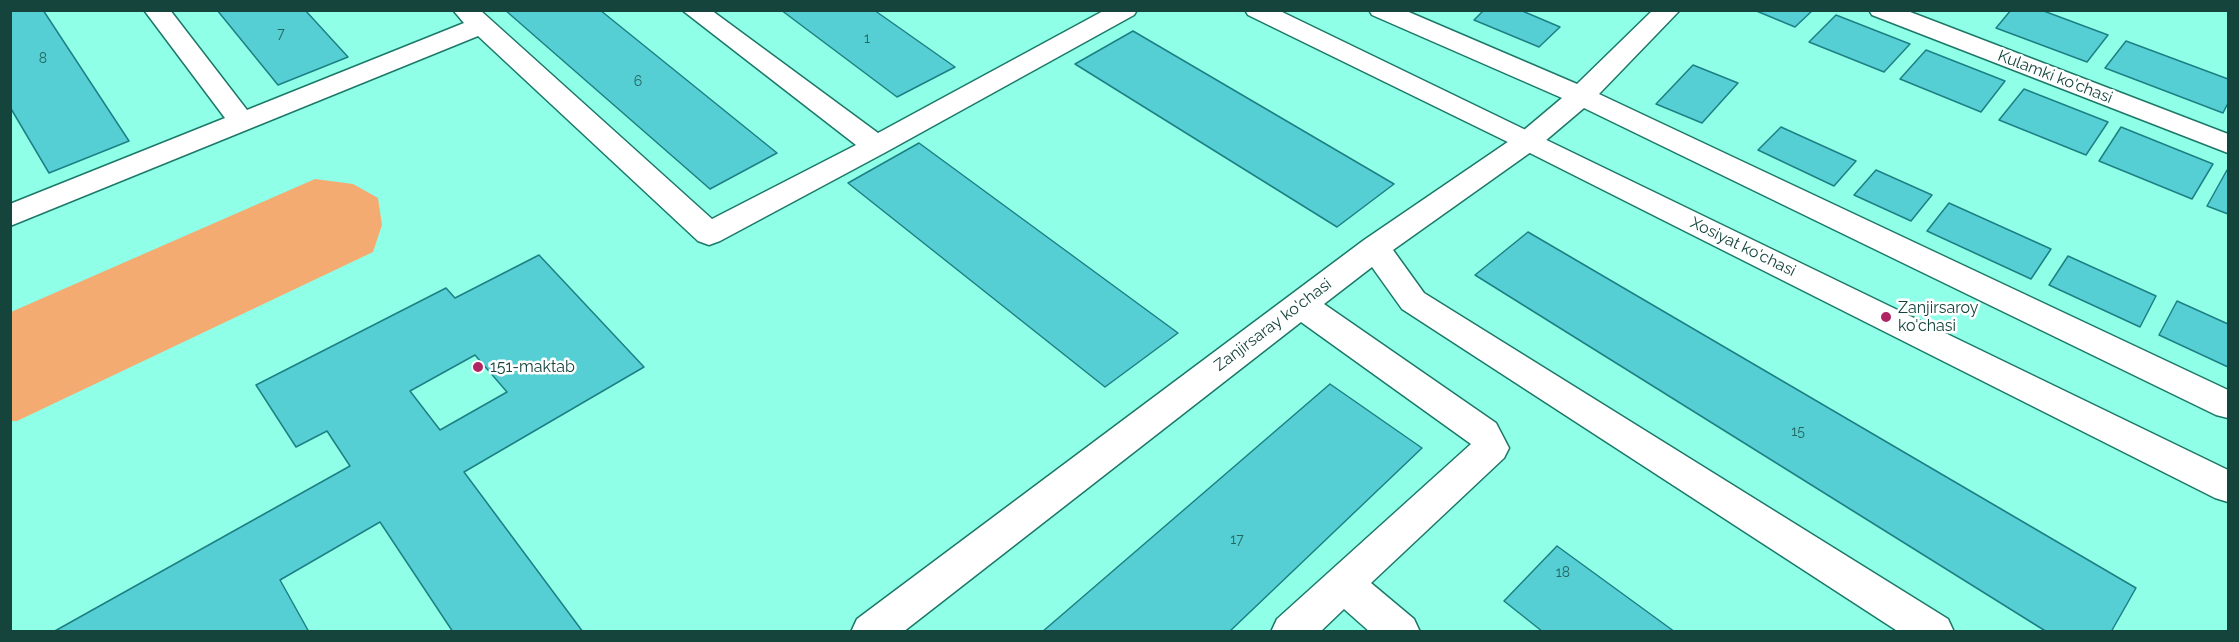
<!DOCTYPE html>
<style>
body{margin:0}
#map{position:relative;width:2239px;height:642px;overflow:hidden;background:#90ffe7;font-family:Raleway,sans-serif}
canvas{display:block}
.frame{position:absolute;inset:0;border:12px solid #14443b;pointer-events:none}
</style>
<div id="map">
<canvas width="2239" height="642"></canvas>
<div class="frame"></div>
</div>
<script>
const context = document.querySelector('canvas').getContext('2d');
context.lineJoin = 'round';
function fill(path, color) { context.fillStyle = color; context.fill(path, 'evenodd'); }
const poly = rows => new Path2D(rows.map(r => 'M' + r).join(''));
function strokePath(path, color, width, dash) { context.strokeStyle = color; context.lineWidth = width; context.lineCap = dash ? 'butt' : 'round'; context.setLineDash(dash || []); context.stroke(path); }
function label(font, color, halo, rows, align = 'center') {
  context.font = font + ' Raleway,sans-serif'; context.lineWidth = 5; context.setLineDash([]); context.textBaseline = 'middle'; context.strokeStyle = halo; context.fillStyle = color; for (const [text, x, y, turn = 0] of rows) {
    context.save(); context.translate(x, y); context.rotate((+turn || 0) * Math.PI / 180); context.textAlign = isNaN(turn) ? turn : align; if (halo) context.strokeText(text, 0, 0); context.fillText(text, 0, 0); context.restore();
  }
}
const green = poly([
 [315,179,353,184,378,198,382,225,373,252,17,421,11,421,11,312]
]);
const building = poly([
 [10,10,43,10,129,141,49,173,10,107,10,10],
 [217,10,305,10,348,57,278,85,217,10],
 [505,10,600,10,777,153,710,189,505,10],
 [781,10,874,10,955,67,897,97,781,10],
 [1484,10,1520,10,1560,27,1539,47,1474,20,1484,10],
 [1754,10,1813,10,1795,27,1754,10],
 [2011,10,2041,10,2108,35,2087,62,1996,28,2011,10],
 [1836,15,1910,44,1884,72,1809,42,1836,15],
 [1133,31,1394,184,1337,227,1075,64,1133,31],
 [2126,41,2228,79,2228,103,2223,113,2105,68,2126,41],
 [1926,50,2005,81,1981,112,1900,79,1926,50],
 [1693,65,1738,83,1702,123,1656,104,1693,65],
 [2024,89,2108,122,2086,155,1999,120,2024,89],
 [1781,127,1856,161,1834,186,1758,150,1781,127],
 [2121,127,2213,164,2192,199,2099,161,2121,127],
 [919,143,1178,333,1105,387,848,183,919,143],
 [1876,170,1932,195,1911,221,1854,195,1876,170],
 [2227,170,2228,170,2228,214,2207,206,2227,170],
 [1949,203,2051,249,2031,279,1927,231,1949,203],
 [1528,232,2136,588,2111,632,2047,632,1475,275,1528,232],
 [539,255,644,367,464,472,583,632,453,632,380,522,280,580,309,632,53,632,350,466,327,431,296,447,256,385,446,288,455,298,539,255],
 [475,355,507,392,440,430,410,391,475,355],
 [2068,256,2156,296,2140,327,2049,285,2068,256],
 [2177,301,2228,324,2228,367,2159,335,2177,301],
 [1330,384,1422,448,1229,632,1042,632,1330,384],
 [1557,546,1675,632,1543,632,1504,601,1557,546]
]);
const minor = poly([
 [144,10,170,10,247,110,464,23,453,10,480,10,712,219,856,145,682,10,711,10,878,133,1105,10,1137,10,1134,15,886,152,720,241,709,245,698,241,478,36,10,226,10,204,225,118,144,10],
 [1369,10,1404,10,1577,84,1653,10,1680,10,1599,94,2228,390,2228,418,2216,415,1584,108,1538,147,1393,250,1424,293,1948,619,1954,632,1899,632,1402,309,1372,267,1324,304,1496,423,1509,448,1504,458,1371,583,1414,619,1420,632,1370,632,1344,609,1320,632,1271,632,1277,619,1471,444,1301,322,903,632,851,632,857,619,1364,240,1518,135,1562,98,1372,15,1369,10],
 [1869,10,1905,10,2228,134,2228,153,1872,15,1869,10]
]);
const major = poly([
 [1245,10,1278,10,2228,470,2228,502,2215,498,1518,147,1248,15,1245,10]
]);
const markers = [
 [1886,317,6,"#af2564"],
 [478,367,6,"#af2564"]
];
const numberNames = [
 ["7",281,34],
 ["1",867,39],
 ["8",43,59],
 ["6",638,82],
 ["15",1798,432],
 ["17",1237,540],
 ["18",1563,573]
];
const streetNames = [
 ["Kulamki ko'chasi",2055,77,21],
 ["Xosiyat ko'chasi",1743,247,26],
 ["Zanjirsaray ko'chasi",1273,325,-37]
];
const poiNames = [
 ["Zanjirsaroy",1898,308],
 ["ko'chasi",1898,326],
 ["151-maktab",490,367]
];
fill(green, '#f4ab72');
fill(building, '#55cfd3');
strokePath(building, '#1c8084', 1.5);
strokePath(minor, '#1c7868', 3);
strokePath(major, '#1c7868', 3);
fill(minor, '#fff');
fill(major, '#fff');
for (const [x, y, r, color] of markers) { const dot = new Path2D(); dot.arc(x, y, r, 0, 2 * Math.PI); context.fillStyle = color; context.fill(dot); strokePath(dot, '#fff', 2); }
label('14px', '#246761', null, numberNames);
label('16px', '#14443b', '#fff', streetNames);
label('16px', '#14443b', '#fff', poiNames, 'left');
</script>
